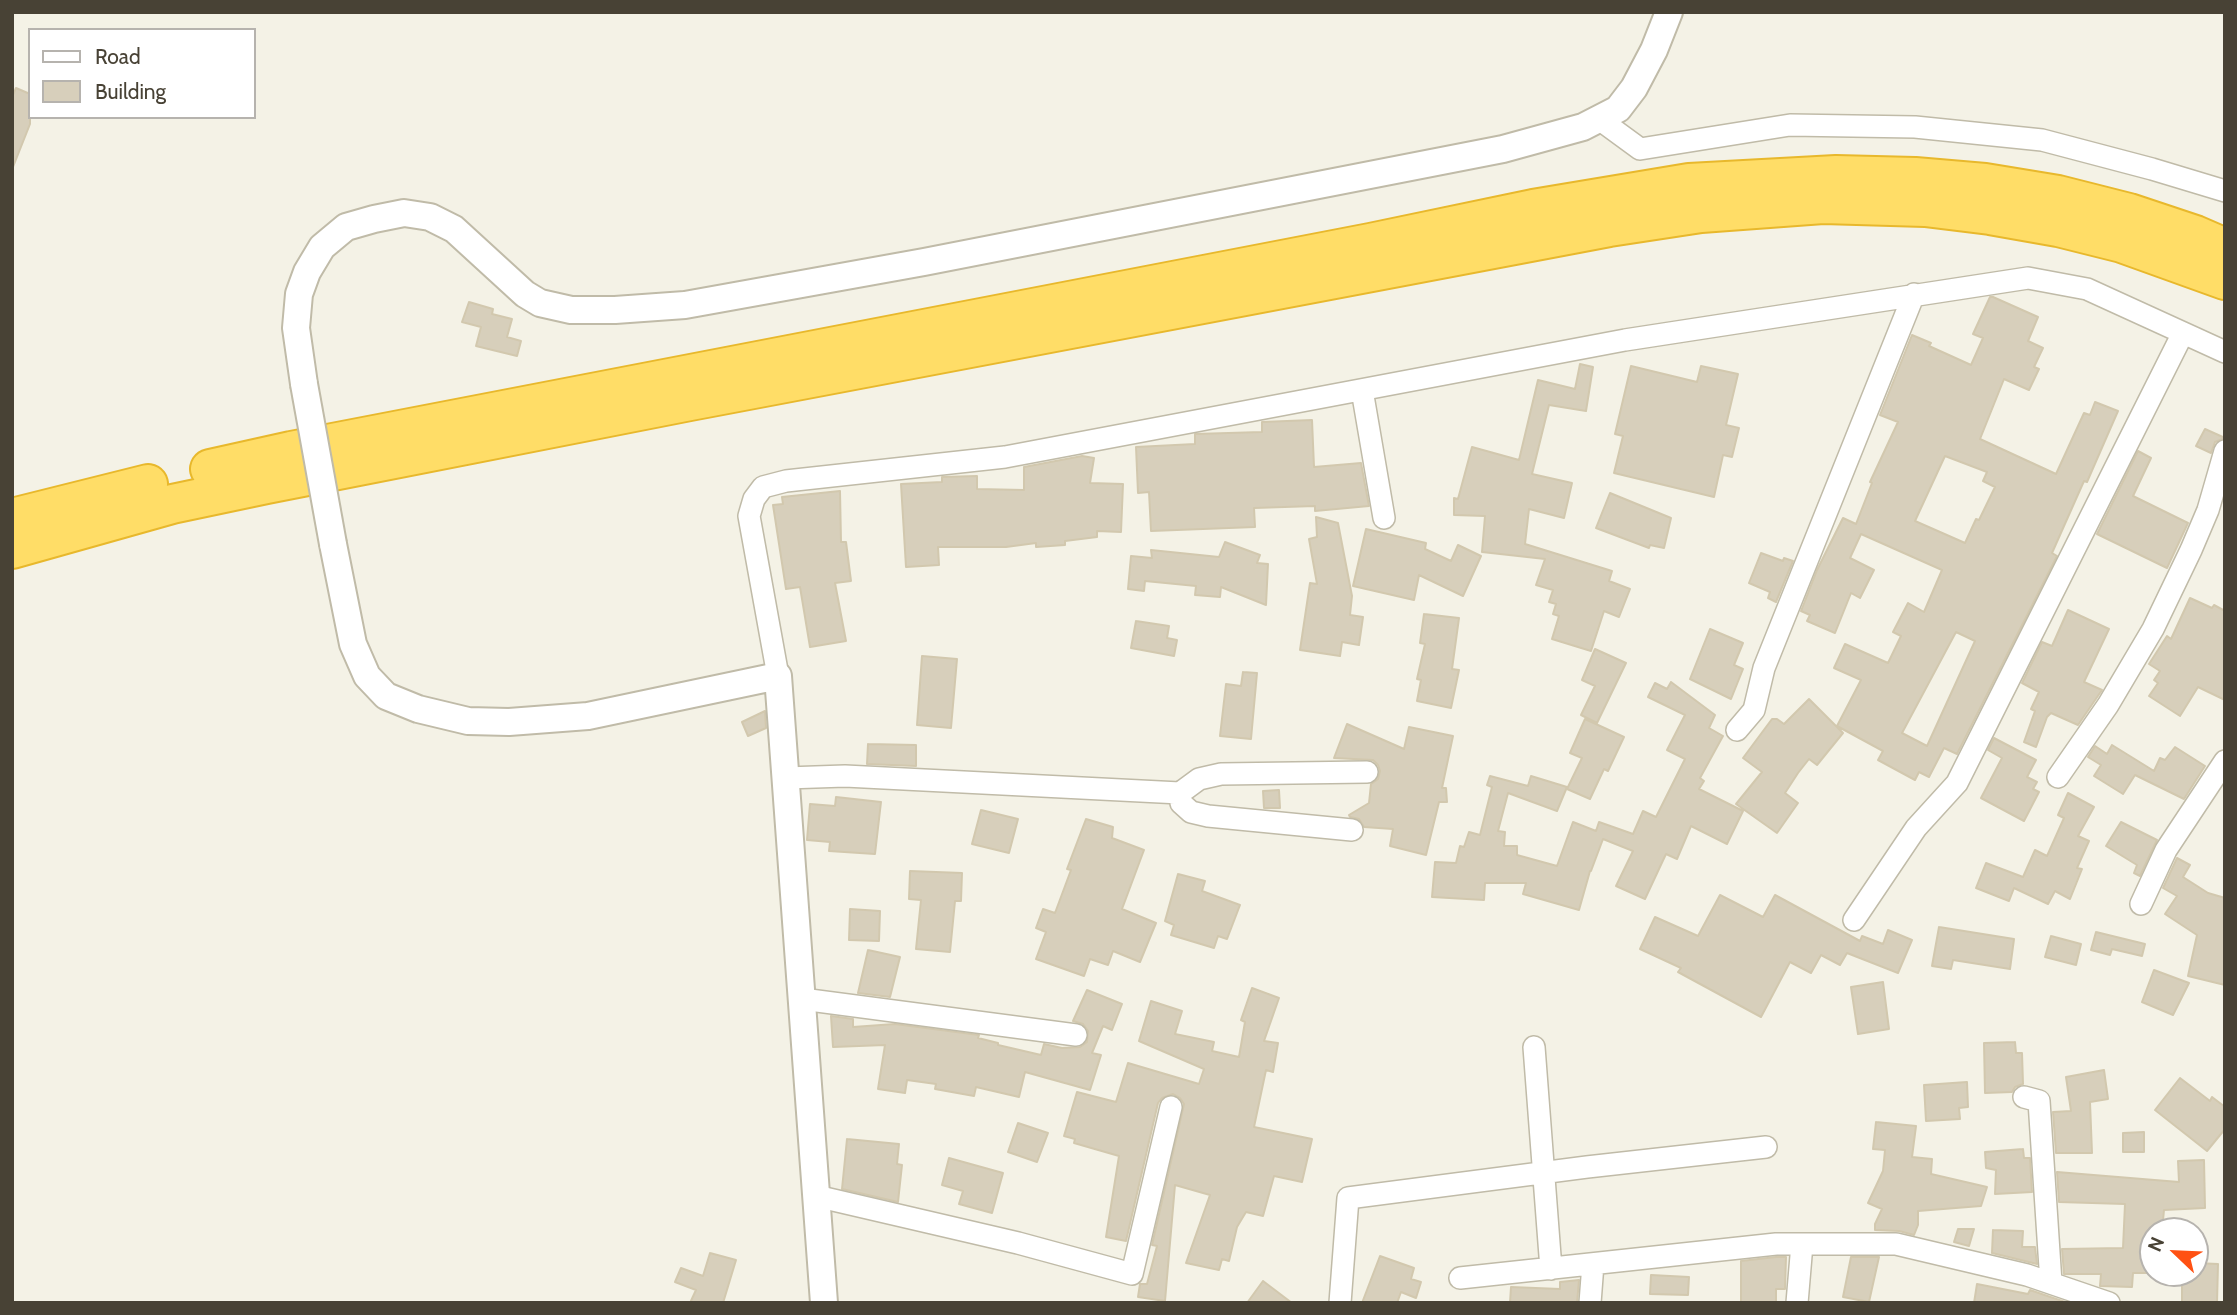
<!DOCTYPE html>
<style>
body{margin:0}
#map{position:relative;width:2237px;height:1315px;overflow:hidden;background:#f4f2e6;font-family:Cabin,sans-serif}
canvas{display:block}
.frame{position:absolute;inset:0;border:14px solid #484235;pointer-events:none}
.legend{position:absolute;left:28px;top:28px;width:228px;height:91px;box-sizing:border-box;background:#fff;border:2px solid #b6b3ae;margin:0;padding:9px 12px;list-style:none;font-size:21px;color:#484235}
.legend li{display:flex;align-items:center;gap:14px;height:35px}
.legend b{width:35px;border:2px solid #b6b3ae}
.north{position:absolute;left:2139px;top:1217px;width:70px;height:70px;box-sizing:border-box;background:#fff;border:2px solid #b6b3ae;border-radius:50%;rotate:293deg;font-size:19px;font-weight:700;line-height:28px;text-align:center;color:#484235}
.north::after{content:'';display:block;margin:auto;width:24px;height:32px;background:#ff5113;clip-path:polygon(50% 0,100% 100%,50% 72%,0 100%)}
</style>
<div id="map">
<canvas width="2237" height="1315"></canvas>
<div class="frame"></div>
<ul class="legend">
<li><b style="height:9px;background:#fff"></b>Road</li>
<li><b style="height:19px;background:#d7cfbb"></b>Building</li>
</ul>
<div class="north">N</div>
</div>
<script>
const context = document.querySelector('canvas').getContext('2d');
context.lineJoin = 'round';
function fill(path, color) { context.fillStyle = color; context.fill(path, 'evenodd'); }
const poly = rows => new Path2D(rows.map(r => 'M' + r).join(''));
function strokePath(path, color, width, dash) { context.strokeStyle = color; context.lineWidth = width; context.lineCap = dash ? 'butt' : 'round'; context.setLineDash(dash || []); context.stroke(path); }
const building = poly([
 [16,88,30,94,30,124,13,167,12,97,16,88],
 [1990,297,1993,297,2038,317,2028,341,2043,348,2034,367,2039,369,2029,390,2004,379,1980,439,2056,474,2084,413,2090,415,2095,402,2118,411,2087,482,2084,481,2052,553,2057,556,1957,754,1944,748,1929,777,1919,772,1915,780,1878,760,1883,751,1837,726,1861,680,1834,668,1845,644,1888,663,1901,636,1893,632,1908,603,1924,612,1942,570,1861,534,1850,558,1874,570,1860,598,1851,593,1835,633,1807,621,1810,615,1801,611,1817,570,1843,518,1856,524,1872,483,1870,482,1898,422,1880,415,1912,335,1931,343,1929,346,1971,365,1983,338,1973,334,1990,297],
 [1945,456,1987,472,1983,481,1995,487,1979,520,1976,519,1965,543,1915,521,1945,456],
 [1956,632,1975,641,1927,746,1902,733,1956,632],
 [469,302,493,309,492,314,512,319,507,337,521,341,517,356,476,346,481,327,462,322,469,302],
 [1580,364,1593,367,1586,411,1549,405,1532,474,1572,483,1564,518,1529,509,1525,544,1612,571,1609,581,1630,589,1619,617,1604,611,1591,651,1552,639,1559,616,1553,614,1556,604,1549,602,1553,590,1536,585,1545,559,1482,552,1485,516,1454,515,1454,498,1458,499,1472,447,1519,460,1538,380,1575,389,1580,364],
 [1631,366,1697,382,1701,366,1738,374,1726,425,1739,428,1732,457,1723,455,1714,497,1614,473,1623,436,1615,434,1631,366],
 [1312,420,1314,467,1361,463,1369,506,1315,511,1315,506,1254,508,1255,527,1151,531,1149,492,1138,493,1136,447,1195,444,1195,434,1262,432,1262,422,1312,420],
 [2205,429,2225,438,2215,442,2211,453,2196,446,2205,429],
 [2138,451,2151,458,2133,496,2188,523,2167,568,2097,534,2138,451],
 [1082,456,1094,458,1090,483,1123,484,1121,532,1097,531,1097,537,1065,541,1065,545,1036,547,1036,543,1006,547,938,547,939,565,906,567,901,484,942,482,942,477,977,476,977,489,1024,490,1024,467,1082,456],
 [840,491,841,542,846,542,851,581,835,583,846,641,810,647,800,587,786,589,773,505,783,504,782,497,840,491],
 [1610,493,1671,518,1664,548,1650,545,1649,548,1596,528,1610,493],
 [1316,517,1338,523,1352,596,1350,615,1363,617,1359,645,1342,642,1340,656,1300,650,1310,583,1317,584,1309,539,1317,537,1316,517],
 [1366,529,1426,543,1425,549,1451,561,1458,545,1481,556,1463,596,1419,575,1414,600,1353,586,1366,529],
 [1225,542,1260,555,1257,563,1268,564,1266,605,1221,587,1220,597,1195,595,1196,586,1145,581,1144,591,1128,589,1131,556,1152,558,1151,550,1219,557,1225,542],
 [1761,553,1783,561,1784,558,1793,561,1776,602,1768,598,1770,592,1749,583,1761,553],
 [2190,598,2212,608,2214,605,2225,611,2225,700,2198,687,2180,716,2149,696,2158,683,2154,680,2160,671,2149,664,2167,636,2171,639,2190,598],
 [2068,610,2109,629,2084,682,2102,690,2078,725,2051,713,2047,717,2036,747,2024,742,2035,711,2031,709,2039,692,2022,683,2042,642,2052,646,2068,610],
 [1424,614,1459,618,1452,669,1459,670,1451,708,1417,701,1421,680,1417,679,1425,644,1420,643,1424,614],
 [1136,621,1169,626,1167,638,1177,640,1174,656,1131,648,1136,621],
 [1710,629,1743,643,1734,665,1743,669,1731,699,1690,679,1710,629],
 [1595,649,1626,663,1597,723,1581,715,1595,686,1582,680,1595,649],
 [922,656,957,659,951,728,917,725,922,656],
 [1243,672,1257,673,1251,739,1220,736,1226,684,1241,686,1243,672],
 [1671,682,1715,715,1709,728,1723,736,1700,778,1704,781,1699,789,1743,811,1727,844,1691,826,1677,859,1666,854,1645,899,1616,886,1633,851,1603,839,1591,871,1590,871,1579,910,1523,894,1526,883,1485,883,1484,900,1432,897,1435,862,1456,863,1460,846,1464,847,1469,832,1480,835,1492,787,1487,785,1490,776,1528,786,1531,776,1567,787,1557,811,1508,793,1498,831,1505,832,1504,846,1517,846,1517,855,1557,866,1573,822,1596,831,1599,822,1633,834,1643,811,1656,817,1685,759,1667,750,1685,715,1648,697,1655,683,1667,689,1671,682],
 [1809,699,1843,733,1817,765,1809,759,1798,773,1785,793,1798,803,1777,833,1736,804,1762,772,1743,758,1772,719,1777,719,1784,724,1809,699],
 [765,711,766,728,748,736,742,722,765,711],
 [1585,719,1624,737,1608,771,1604,769,1590,799,1567,789,1582,758,1570,753,1585,719],
 [1347,724,1404,749,1409,727,1453,736,1442,788,1446,788,1447,802,1439,802,1426,855,1390,846,1393,829,1364,827,1359,819,1350,817,1349,815,1369,803,1371,784,1378,779,1380,771,1378,765,1373,760,1334,758,1347,724],
 [1994,738,2036,760,2027,777,2037,782,2033,789,2039,792,2024,821,1981,798,2002,758,1988,750,1994,738],
 [868,744,916,745,916,766,867,764,868,744],
 [2112,745,2154,771,2160,758,2165,760,2175,747,2205,766,2184,799,2135,775,2123,794,2094,776,2101,765,2088,757,2095,746,2107,754,2112,745],
 [1279,790,1280,808,1264,808,1263,791,1279,790],
 [2068,793,2094,807,2078,836,2089,841,2077,868,2082,869,2070,899,2055,891,2048,904,2014,888,2009,901,1976,888,1986,863,2023,877,2035,850,2047,856,2064,818,2058,815,2068,793],
 [836,797,881,802,875,854,829,851,830,842,807,840,810,804,835,806,836,797],
 [981,810,1018,819,1009,853,972,844,981,810],
 [1086,819,1113,827,1112,838,1144,850,1122,909,1156,923,1140,962,1113,951,1108,965,1090,959,1084,976,1036,959,1046,932,1036,928,1043,909,1055,913,1071,870,1067,869,1086,819],
 [2121,822,2157,840,2140,876,2134,873,2137,865,2106,846,2121,822],
 [2177,858,2190,865,2183,877,2208,893,2225,898,2225,985,2188,976,2197,935,2165,914,2177,896,2163,888,2177,858],
 [910,871,962,873,961,901,955,901,950,952,916,949,921,900,909,899,910,871],
 [1178,874,1205,881,1202,891,1240,905,1227,939,1218,936,1214,948,1171,935,1174,925,1165,921,1178,874],
 [1720,895,1763,917,1775,895,1860,941,1862,936,1883,944,1888,930,1912,940,1898,973,1847,953,1840,965,1821,955,1811,973,1790,962,1761,1017,1678,972,1681,968,1640,949,1655,917,1698,936,1720,895],
 [850,909,880,911,879,941,849,940,850,909],
 [1939,927,2014,939,2010,969,1953,960,1951,969,1932,966,1939,927],
 [2096,932,2145,944,2142,956,2112,949,2110,955,2091,950,2096,932],
 [2051,936,2081,944,2076,965,2045,957,2051,936],
 [868,950,900,957,890,997,858,993,868,950],
 [2154,970,2189,983,2173,1015,2142,1002,2154,970],
 [1883,982,1889,1029,1858,1034,1851,987,1883,982],
 [1252,988,1279,998,1264,1041,1278,1043,1273,1072,1266,1070,1254,1127,1312,1139,1302,1182,1274,1176,1263,1216,1246,1212,1237,1227,1229,1261,1222,1259,1219,1270,1186,1263,1210,1195,1175,1185,1165,1301,1138,1297,1140,1284,1147,1284,1157,1246,1152,1245,1184,1104,1180,1098,1173,1094,1162,1098,1158,1103,1126,1241,1106,1237,1119,1156,1074,1143,1075,1139,1064,1136,1077,1092,1116,1102,1128,1063,1199,1084,1204,1069,1139,1041,1151,1001,1182,1011,1175,1034,1214,1042,1212,1051,1239,1057,1245,1022,1241,1020,1252,988],
 [1087,990,1122,1004,1112,1030,1103,1026,1092,1053,1101,1055,1090,1090,1025,1072,1019,1097,976,1087,974,1096,935,1089,936,1084,907,1080,905,1093,878,1089,885,1045,833,1047,831,1016,853,1019,853,1027,895,1024,979,1035,978,1038,998,1043,998,1045,1041,1055,1044,1044,1062,1048,1080,1047,1087,1042,1088,1031,1083,1024,1073,1021,1087,990],
 [2015,1042,2016,1053,2022,1053,2023,1084,2015,1087,2012,1092,1985,1093,1984,1043,2015,1042],
 [2104,1070,2108,1099,2090,1102,2092,1153,2056,1153,2053,1112,2071,1111,2066,1077,2104,1070],
 [2180,1078,2210,1101,2212,1097,2225,1107,2225,1129,2207,1151,2155,1110,2180,1078],
 [1967,1082,1968,1107,1959,1108,1960,1119,1926,1121,1924,1085,1967,1082],
 [1876,1122,1916,1126,1912,1157,1932,1159,1931,1174,1987,1187,1981,1206,1918,1211,1918,1225,1914,1235,1899,1231,1875,1230,1875,1224,1882,1209,1868,1203,1883,1171,1885,1150,1873,1149,1876,1122],
 [1018,1123,1048,1133,1037,1162,1008,1152,1018,1123],
 [2144,1132,2144,1152,2123,1152,2123,1133,2144,1132],
 [847,1139,899,1144,897,1164,902,1165,898,1202,842,1189,847,1139],
 [2023,1149,2024,1158,2030,1158,2032,1192,1995,1194,1996,1170,1986,1168,1985,1152,2023,1149],
 [949,1158,1003,1173,992,1213,959,1204,963,1191,942,1185,949,1158],
 [2204,1160,2205,1208,2164,1210,2162,1231,2153,1231,2153,1273,2133,1273,2132,1287,2100,1286,2101,1274,2064,1274,2062,1249,2123,1248,2125,1204,2059,1202,2057,1172,2179,1182,2178,1161,2204,1160],
 [1958,1229,1974,1229,1969,1246,1954,1242,1958,1229],
 [1993,1230,2023,1231,2022,1247,2035,1247,2037,1264,1992,1253,1993,1230],
 [710,1253,736,1260,723,1303,690,1303,696,1290,675,1282,681,1268,703,1276,710,1253],
 [1380,1256,1414,1268,1411,1279,1421,1282,1416,1298,1401,1292,1397,1303,1362,1303,1380,1256],
 [1776,1257,1786,1257,1785,1289,1776,1289,1776,1303,1741,1303,1741,1261,1776,1257],
 [1851,1257,1879,1257,1869,1302,1843,1297,1851,1257],
 [2195,1263,2218,1264,2217,1303,2182,1303,2182,1281,2192,1281,2192,1273,2195,1273,2195,1263],
 [1651,1275,1689,1277,1688,1295,1650,1294,1651,1275],
 [1579,1280,1577,1303,1510,1303,1511,1287,1560,1289,1560,1282,1579,1280],
 [1263,1281,1292,1303,1247,1303,1263,1281],
 [1977,1284,2028,1294,2030,1290,2068,1303,1974,1303,1977,1284]
]);
const minor = poly([
 [1599,119,1640,149,1790,125,1915,127,2042,140,2152,169,2225,191],
 [1362,390,1384,518],
 [778,676,749,516,754,499,763,487,786,481,1005,457,1625,340,2028,278,2087,289,2225,352],
 [1737,730,1754,710,1764,668,1914,294],
 [2058,777,2108,705,2153,629,2191,550,2208,510,2225,451],
 [786,778,845,776,1180,793],
 [1352,830,1208,816,1191,812,1181,803,1180,793,1199,779,1221,774,1367,772],
 [2141,904,2166,850,2225,761],
 [1854,920,1916,828,1957,783,2183,333],
 [802,999,1076,1035],
 [1534,1047,1551,1269],
 [2024,1097,2039,1101,2051,1283],
 [816,1196,1018,1243,1132,1274,1171,1107],
 [1460,1278,1776,1244,1896,1244,2027,1275,2109,1303],
 [1340,1303,1348,1198,1587,1167,1766,1147],
 [1590,1303,1593,1264],
 [1797,1303,1802,1244]
]);
const tertiary = poly([
 [304,384,296,328,299,294,307,272,322,247,346,227,374,219,404,213,430,217,454,229,525,294,540,303,571,310,615,310,685,305,924,262,1503,149,1583,127,1618,109,1634,88,1654,50,1669,12],
 [333,544,353,644,367,676,386,696,418,709,468,721,509,722,588,716,778,676,824,1303]
]);
const motorway = poly([
 [210,469,291,451,1370,243,1533,209,1689,183,1836,175,1915,177,1985,183,2058,195,2129,213,2195,235,2225,248],
 [12,518,148,484],
 [12,549,172,504,267,484,690,401,1609,227,1701,213,1823,204,1925,207,1990,215,2058,227,2122,243,2225,280]
]);
const tertiaryBridge = poly([
 [304,384,333,544]
]);
fill(building, '#d7cfbb');
strokePath(building, '#d2c8ae', 2);
strokePath(minor, '#c0bba8', 24);
strokePath(tertiary, '#c0bba8', 30);
strokePath(motorway, '#e8b82c', 42);
strokePath(minor, '#fff', 21);
strokePath(tertiary, '#fff', 26);
strokePath(motorway, '#ffdd67', 38);
strokePath(tertiaryBridge, '#c0bba8', 30, []);
strokePath(tertiaryBridge, '#fff', 26);
</script>
